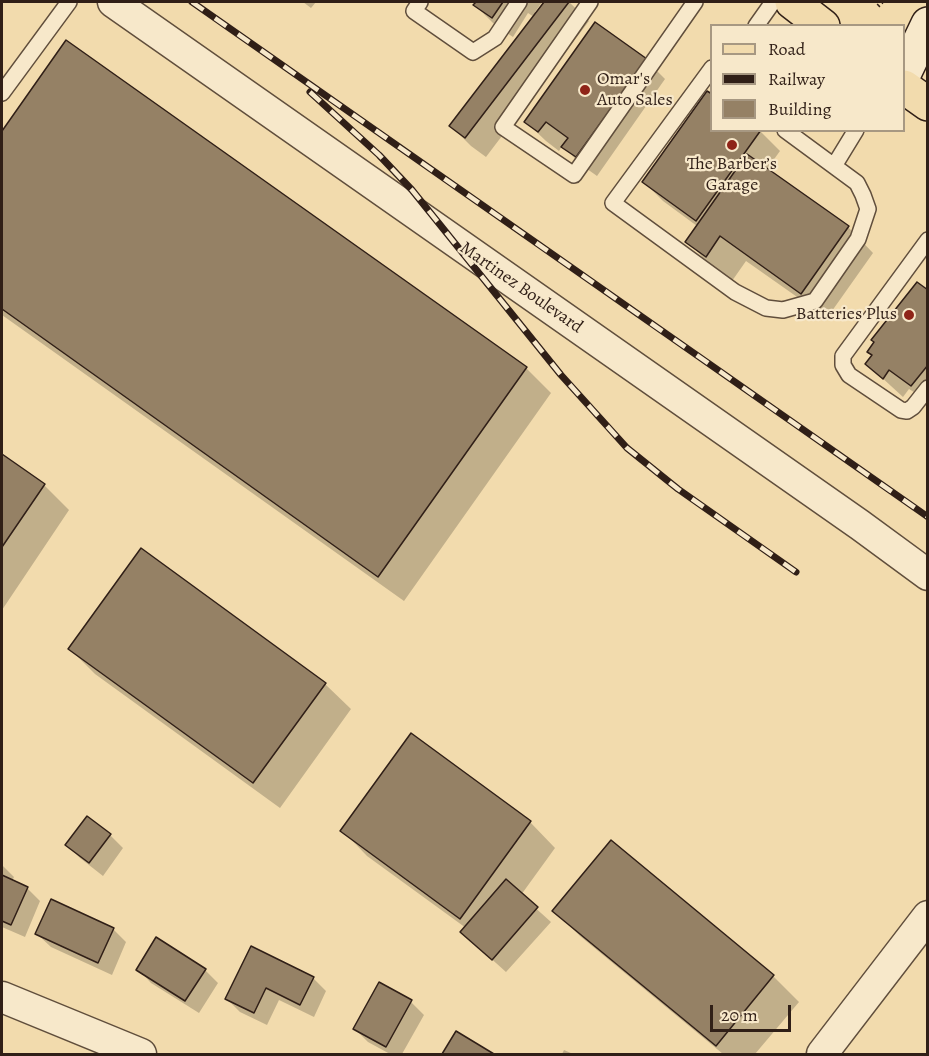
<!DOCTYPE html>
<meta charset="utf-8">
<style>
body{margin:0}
#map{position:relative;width:929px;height:1056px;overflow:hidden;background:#f2dbad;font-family:Alegreya,serif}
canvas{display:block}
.frame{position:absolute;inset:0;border:3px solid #301f17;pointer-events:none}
.legend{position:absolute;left:710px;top:24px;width:195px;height:108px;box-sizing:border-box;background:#f7e8ca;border:2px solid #a79882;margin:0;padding:8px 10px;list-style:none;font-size:18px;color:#301f17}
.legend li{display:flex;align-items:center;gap:12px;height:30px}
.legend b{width:30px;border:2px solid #a79882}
.scale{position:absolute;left:710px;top:1005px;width:81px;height:27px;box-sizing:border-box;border:3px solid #301f17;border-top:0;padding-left:8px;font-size:18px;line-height:21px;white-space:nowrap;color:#301f17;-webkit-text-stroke:4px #f7e8ca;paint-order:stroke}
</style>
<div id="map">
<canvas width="929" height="1056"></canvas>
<div class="frame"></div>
<ul class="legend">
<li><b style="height:8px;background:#f2dbad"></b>Road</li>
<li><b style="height:8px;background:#301f17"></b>Railway</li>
<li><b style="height:16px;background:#958165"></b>Building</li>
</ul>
<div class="scale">20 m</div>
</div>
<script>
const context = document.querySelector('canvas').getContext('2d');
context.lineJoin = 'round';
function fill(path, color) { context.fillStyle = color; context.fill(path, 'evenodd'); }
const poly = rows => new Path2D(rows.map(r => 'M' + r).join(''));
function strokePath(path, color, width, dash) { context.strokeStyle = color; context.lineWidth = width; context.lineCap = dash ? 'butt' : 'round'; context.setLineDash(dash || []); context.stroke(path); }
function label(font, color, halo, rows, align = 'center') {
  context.font = font + ' Alegreya,serif'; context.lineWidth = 4.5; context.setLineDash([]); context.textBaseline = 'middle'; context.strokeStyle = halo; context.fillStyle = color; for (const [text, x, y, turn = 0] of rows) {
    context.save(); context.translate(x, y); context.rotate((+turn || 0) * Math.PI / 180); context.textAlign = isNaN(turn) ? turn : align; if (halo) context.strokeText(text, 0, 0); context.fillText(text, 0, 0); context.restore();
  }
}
const shadow = poly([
 [303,2,316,2,311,8],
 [478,2,542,2,535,12,537,13,546,2,569,2,589,21,486,157,471,146,451,126,534,17,528,13,513,37,495,25,475,5],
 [66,42,526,368,551,393,404,601,2,315,2,133],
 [646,60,665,79,597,176,583,166,562,146,559,151,546,141,526,122],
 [712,130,760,131,780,151,767,169,848,227,873,253,827,318,746,261,732,281,712,267,687,241,697,226,663,201,644,182],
 [928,292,928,401,909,389,903,397,867,364],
 [2,456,44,485,69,510,2,610],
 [70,649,325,684,351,709,280,808,95,674],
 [87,818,110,835,123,848,103,876,80,858,67,845],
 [530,822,555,848,521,895,551,922,506,972,476,945,466,928,367,856,342,830],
 [611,842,773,976,799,1002,755,1054,723,1054,580,936,554,910],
 [2,865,14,877,12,881,27,888,40,901,25,937,2,927],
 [113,929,126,942,112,975,51,947,37,934],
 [251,948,313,978,326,991,314,1017,279,1000,267,1025,240,1012,227,999],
 [138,969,205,970,218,983,199,1013,151,983],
 [411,1002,424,1015,402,1054,390,1054,368,1042,355,1029],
 [457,1033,491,1054,443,1054],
 [564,1050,573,1054,562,1054]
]);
const building = poly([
 [476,2,503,2,492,18,473,5,476,2],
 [544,2,569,2,465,138,449,126,544,2],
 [595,22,647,59,576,157,561,147,568,138,546,122,538,132,524,122,595,22],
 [66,40,527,367,378,577,2,309,2,131,66,40],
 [707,91,712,94,712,130,761,130,696,221,642,182,707,91],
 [747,154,849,226,801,294,720,236,706,257,685,242,747,154],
 [917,282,928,290,928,365,911,386,889,370,883,379,865,364,872,355,867,352,874,342,871,340,917,282],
 [2,454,45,484,2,547,2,454],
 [141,548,326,683,253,783,68,649,141,548],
 [411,733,531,821,460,919,340,831,411,733],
 [87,816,111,834,89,863,65,845,87,816],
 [611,840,774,975,716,1046,552,911,611,840],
 [2,875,28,887,11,925,2,921,2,875],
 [506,879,538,907,492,960,460,932,506,879],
 [51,899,114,928,98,963,35,934,51,899],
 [156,937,206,969,185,1001,136,970,156,937],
 [251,946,314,977,300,1005,266,988,254,1013,225,999,251,946],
 [379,982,412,1000,386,1047,353,1029,379,982],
 [456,1031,494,1054,442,1054,456,1031]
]);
const path = poly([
 [878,6,882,2]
]);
const lane = poly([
 [420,2,414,11,473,52,495,38,519,2],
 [590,2,503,127,574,175,695,2],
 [756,26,773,2],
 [712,68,613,203,735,292,766,308,783,310,815,301,858,239,868,209,863,195,857,183,785,130],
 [2,93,69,2],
 [834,166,856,130],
 [928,240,843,356,843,365,849,375,901,410,907,411,913,407,928,388]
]);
const street = poly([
 [113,2,860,525,928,575],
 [2,997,141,1054],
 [822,1054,928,916]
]);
const secondary = poly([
 [904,74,928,24]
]);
const primary = poly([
 [792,2,823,26],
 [904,87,928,104]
]);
const rail = poly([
 [192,2,928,517],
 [310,92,379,155,412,190,561,375,627,448,678,489,796,572]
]);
const markers = [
 [585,90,6,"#8f2418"],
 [732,145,6,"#8f2418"],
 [909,315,6,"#8f2418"]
];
const poiNames = [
 ["Omar's",597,80],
 ["Auto Sales",597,101],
 ["The Barber’s",732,165,"center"],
 ["Garage",732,186,"center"],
 ["Batteries Plus",897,315,"right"]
];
const streetNames = [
 ["Martinez Boulevard",521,288,35]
];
fill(shadow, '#0003');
fill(building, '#958165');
strokePath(building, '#301f17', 1.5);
strokePath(lane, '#604e3c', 18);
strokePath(street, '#604e3c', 33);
strokePath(secondary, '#301f17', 36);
strokePath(primary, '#301f17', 36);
strokePath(path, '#301f17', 4, [1.5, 3]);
strokePath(lane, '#f7e8ca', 15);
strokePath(street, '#f7e8ca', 30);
strokePath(secondary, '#f7e8ca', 33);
strokePath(primary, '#f2dbad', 33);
strokePath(rail, '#301f17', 7);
strokePath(rail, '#f7e8ca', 4.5, [14]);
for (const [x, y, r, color] of markers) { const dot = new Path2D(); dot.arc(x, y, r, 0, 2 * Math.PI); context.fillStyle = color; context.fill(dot); strokePath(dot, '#f7e8ca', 2); }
label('18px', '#301f17', '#f7e8ca', poiNames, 'left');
label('18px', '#301f17', '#f7e8ca', streetNames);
</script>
